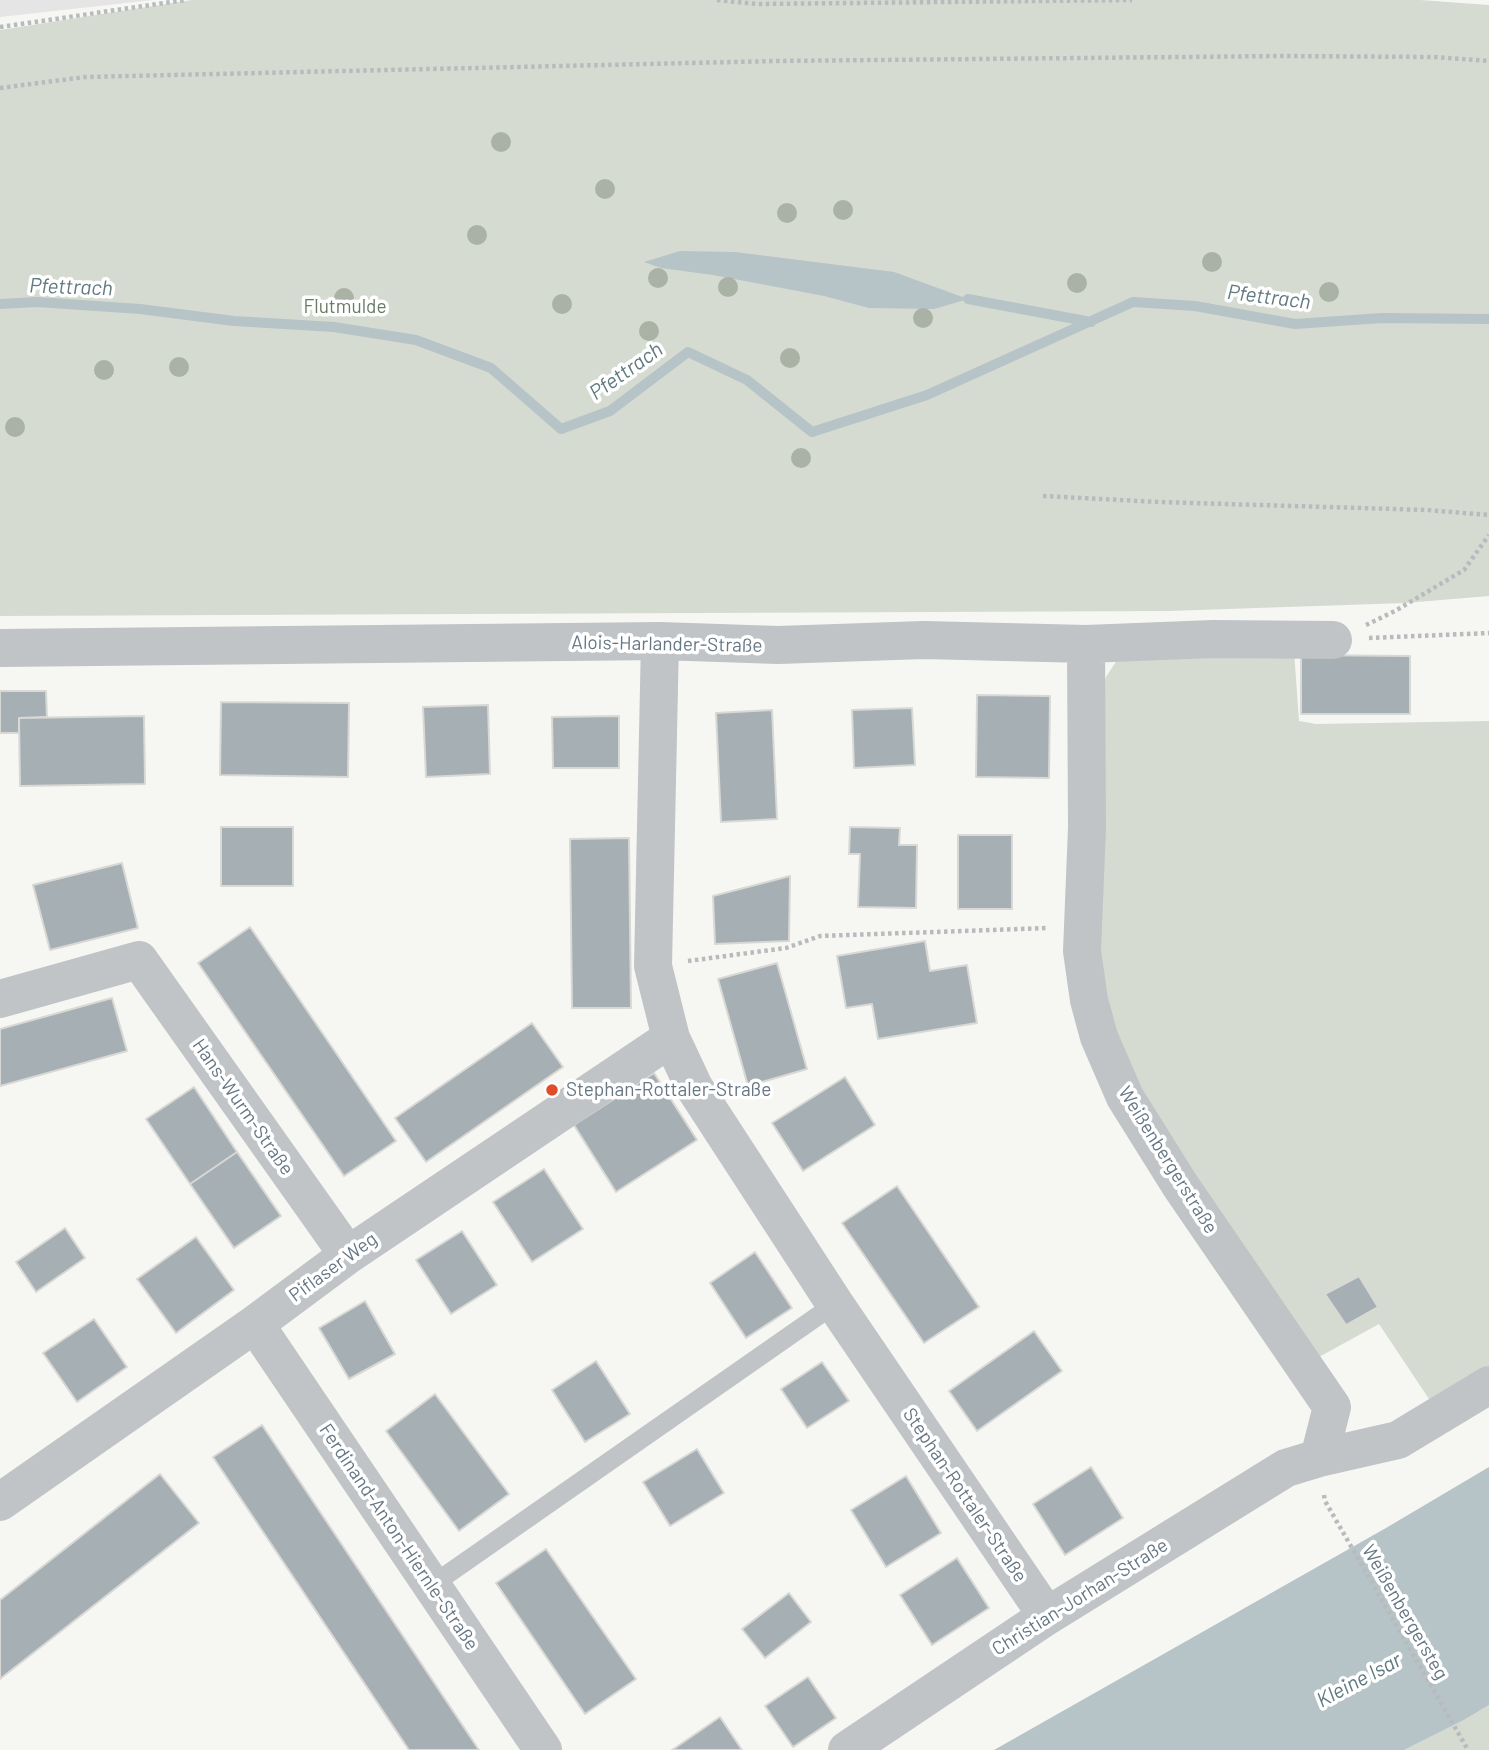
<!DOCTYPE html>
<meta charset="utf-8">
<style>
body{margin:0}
canvas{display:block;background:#f6f6f3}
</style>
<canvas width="1489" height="1750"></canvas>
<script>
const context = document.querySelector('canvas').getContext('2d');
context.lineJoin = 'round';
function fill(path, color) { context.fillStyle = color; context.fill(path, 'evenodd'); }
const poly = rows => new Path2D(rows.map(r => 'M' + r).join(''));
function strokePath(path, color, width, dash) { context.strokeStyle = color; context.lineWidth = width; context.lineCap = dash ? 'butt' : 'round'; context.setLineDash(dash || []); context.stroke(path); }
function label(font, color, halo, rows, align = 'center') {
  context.font = font + ' Barlow,sans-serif'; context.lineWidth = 7; context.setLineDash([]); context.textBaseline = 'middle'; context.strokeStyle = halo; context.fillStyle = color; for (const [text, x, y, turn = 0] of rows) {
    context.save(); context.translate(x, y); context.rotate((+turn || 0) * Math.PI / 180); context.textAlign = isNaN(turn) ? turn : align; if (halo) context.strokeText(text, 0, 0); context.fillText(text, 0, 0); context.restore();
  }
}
const built = poly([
 [0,0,153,0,0,17]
]);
const green = poly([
 [192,0,1420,0,1489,5,1489,596,1405,603,1168,611,0,616,0,30],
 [1294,651,1299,721,1316,724,1489,721,1489,1371,1433,1405,1379,1324,1319,1357,1146,1104,1113,1048,1099,953,1100,695,1106,677,1119,657],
 [1489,1705,1489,1750,1404,1750,1464,1720]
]);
const water = poly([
 [680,251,735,252,894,272,968,299,934,309,869,308,824,296,713,275,661,268,644,262],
 [1489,1467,1489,1705,1464,1720,1404,1750,994,1750,1386,1528]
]);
const stream = poly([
 [968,299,1091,322],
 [0,304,37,302,140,309,234,321,334,327,416,340,491,368,561,429,610,411,688,352,747,380,812,432,927,395,1133,302,1195,306,1295,324,1382,318,1489,319]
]);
const building = poly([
 [1301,655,1410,656,1410,714,1301,714,1301,655],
 [0,691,46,691,47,717,19,718,19,733,0,733,0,691],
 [977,695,1050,696,1049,778,976,777,977,695],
 [221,702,349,703,348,777,220,775,221,702],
 [488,705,490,774,426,777,423,707,488,705],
 [912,708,915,765,854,768,852,710,912,708],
 [772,710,777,819,721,822,716,713,772,710],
 [144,716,145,784,20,786,19,718,144,716],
 [619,716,619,768,553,768,552,717,619,716],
 [221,827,293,827,293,886,221,886,221,827],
 [850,827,900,828,899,845,917,845,916,908,858,907,860,854,849,854,850,827],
 [958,835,1012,835,1012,909,958,909,958,835],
 [629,838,631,1008,572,1008,570,839,629,838],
 [122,863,138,928,50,950,33,885,122,863],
 [790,876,789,941,715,944,713,896,790,876],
 [250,927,396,1141,344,1176,198,963,250,927],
 [925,941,930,971,967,965,977,1023,878,1039,872,1004,846,1008,837,956,925,941],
 [777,963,807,1069,748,1086,718,979,777,963],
 [112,998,127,1051,0,1086,0,1029,112,998],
 [532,1023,563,1067,426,1162,395,1118,532,1023],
 [654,1073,697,1140,616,1192,574,1125,654,1073],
 [845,1077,875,1125,803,1171,772,1123,845,1077],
 [194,1087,237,1152,190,1184,146,1119,194,1087],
 [237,1152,281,1216,234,1248,190,1184,237,1152],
 [544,1169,583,1229,532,1262,493,1202,544,1169],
 [897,1186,979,1307,924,1343,842,1223,897,1186],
 [65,1228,85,1258,36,1292,16,1262,65,1228],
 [462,1231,497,1285,451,1314,416,1260,462,1231],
 [196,1237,234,1290,176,1333,137,1279,196,1237],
 [755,1252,792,1308,746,1338,710,1283,755,1252],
 [1359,1276,1378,1307,1346,1325,1325,1294,1359,1276],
 [365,1301,395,1354,349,1379,319,1328,365,1301],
 [94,1319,127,1367,77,1402,43,1353,94,1319],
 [1034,1331,1062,1371,977,1431,949,1391,1034,1331],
 [596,1361,630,1414,585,1442,552,1390,596,1361],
 [822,1362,849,1401,807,1428,781,1389,822,1362],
 [435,1394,509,1494,459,1531,386,1431,435,1394],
 [262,1425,479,1750,409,1750,213,1457,262,1425],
 [697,1449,724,1493,670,1526,643,1482,697,1449],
 [1091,1467,1123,1518,1065,1555,1033,1504,1091,1467],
 [160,1474,199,1523,0,1679,0,1600,160,1474],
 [906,1476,941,1533,886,1567,851,1510,906,1476],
 [546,1549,636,1679,585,1714,496,1583,546,1549],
 [957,1558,989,1608,932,1645,900,1595,957,1558],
 [789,1593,811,1622,765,1658,742,1629,789,1593],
 [808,1677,836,1718,793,1747,765,1706,808,1677],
 [720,1717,742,1750,672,1750,720,1717]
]);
const path = poly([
 [717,0,757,4,1132,0],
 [0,27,185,0],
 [0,88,85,77,776,61,1282,56,1434,57,1489,61],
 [1043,496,1159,502,1427,510,1489,515],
 [1366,625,1395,611,1464,570,1489,535],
 [1369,638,1489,633],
 [688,961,786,948,820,936,1048,928],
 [1324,1495,1325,1501,1468,1750]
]);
const service = poly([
 [432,1585,835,1304]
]);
const minor = poly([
 [660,641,653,966,671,1038,694,1087,835,1304,1047,1616],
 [1086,644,1087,828,1082,951,1089,1000,1099,1037,1125,1097,1180,1185,1332,1407,1319,1458],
 [0,648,660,641,778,645,924,640,1086,644,1213,639,1333,640],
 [0,999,139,960,348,1255],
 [255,1324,543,1750],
 [0,1502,255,1324,348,1255,671,1038],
 [847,1750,1047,1616,1286,1468,1319,1458,1398,1440,1489,1385]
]);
const trees = [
 [501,142],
 [605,189],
 [843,210],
 [787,213],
 [477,235],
 [1212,262],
 [658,278],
 [1077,283],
 [728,287],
 [1329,292],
 [344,298],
 [562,304],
 [923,318],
 [649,331],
 [790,358],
 [179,367],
 [104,370],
 [15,427],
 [801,458]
];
const markers = [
 [552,1090,7,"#e14d28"]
];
const parkNames = [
 ["Flutmulde",345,307]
];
const streetNames = [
 ["Alois-Harlander-Straße",667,644,1],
 ["Hans-Wurm-Straße",243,1107,55],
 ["Weißenbergerstraße",1168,1160,58],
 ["Piflaser Weg",333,1267,-36],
 ["Stephan-Rottaler-Straße",965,1495,56],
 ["Ferdinand-Anton-Hiernle-Straße",399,1537,56],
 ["Christian-Jorhan-Straße",1080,1597,-32],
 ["Weißenbergersteg",1405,1612,60]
];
const poiNames = [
 ["Stephan-Rottaler-Straße",566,1090]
];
const waterNames = [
 ["Pfettrach",71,287,2],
 ["Pfettrach",1269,297,7],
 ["Pfettrach",626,371,-35],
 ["Kleine Isar",1359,1680,-28]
];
fill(built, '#e4e5e4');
fill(green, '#d6dbd2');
fill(water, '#b6c3c7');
strokePath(stream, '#b6c3c7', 10);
fill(building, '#a6afb4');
strokePath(building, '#d8d8d5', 2);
strokePath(path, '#b8bbbe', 4.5, [3.5, 3.5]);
strokePath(service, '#c0c4c7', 19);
strokePath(minor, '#c0c4c7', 38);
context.fillStyle = '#a9b2a4';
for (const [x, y] of trees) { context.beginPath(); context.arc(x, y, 10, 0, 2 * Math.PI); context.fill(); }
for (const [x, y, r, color] of markers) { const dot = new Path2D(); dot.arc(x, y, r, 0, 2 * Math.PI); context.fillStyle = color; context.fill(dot); strokePath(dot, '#fff', 2.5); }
label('19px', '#6a7b64', '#fff', parkNames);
label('19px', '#667784', '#fff', streetNames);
label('19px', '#667784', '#fff', poiNames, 'left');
label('italic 21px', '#617980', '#fff', waterNames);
</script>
